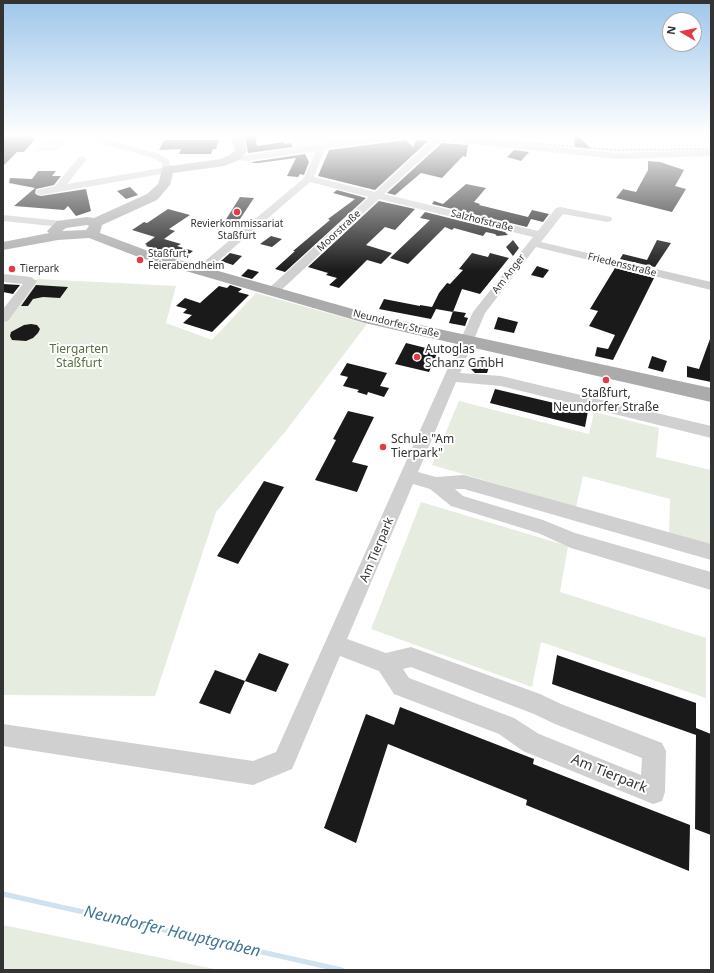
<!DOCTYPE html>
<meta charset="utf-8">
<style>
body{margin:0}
#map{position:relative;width:714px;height:973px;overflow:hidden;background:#fff;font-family:"Noto Sans",sans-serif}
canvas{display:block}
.frame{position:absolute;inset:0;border:4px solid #333;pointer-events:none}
.north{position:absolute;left:662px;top:12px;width:40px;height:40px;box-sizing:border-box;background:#fff;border:1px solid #adadad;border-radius:50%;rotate:279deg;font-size:11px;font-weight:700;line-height:16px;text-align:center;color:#333}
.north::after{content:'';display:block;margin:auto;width:14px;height:18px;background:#e63946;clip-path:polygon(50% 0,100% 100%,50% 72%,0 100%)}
</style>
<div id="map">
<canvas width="714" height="973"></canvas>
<div class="frame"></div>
<div class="north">N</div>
</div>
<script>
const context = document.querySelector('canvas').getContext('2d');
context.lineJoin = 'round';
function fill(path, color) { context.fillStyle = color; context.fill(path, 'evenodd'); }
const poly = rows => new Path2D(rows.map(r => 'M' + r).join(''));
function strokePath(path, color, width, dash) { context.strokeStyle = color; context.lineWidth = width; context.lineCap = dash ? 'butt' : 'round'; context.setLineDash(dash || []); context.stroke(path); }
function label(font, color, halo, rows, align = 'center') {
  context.font = font + ' "Noto Sans",sans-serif'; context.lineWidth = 4; context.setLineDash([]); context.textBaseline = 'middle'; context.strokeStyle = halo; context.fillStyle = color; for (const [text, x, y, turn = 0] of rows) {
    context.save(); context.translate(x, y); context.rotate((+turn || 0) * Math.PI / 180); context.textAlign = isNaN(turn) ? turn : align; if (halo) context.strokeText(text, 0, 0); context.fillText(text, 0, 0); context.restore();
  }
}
const green = poly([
 [299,135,381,135,295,148,290,141],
 [37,279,176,286,166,323,212,340,256,293,367,324,285,432,216,512,155,696,3,695,3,323],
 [459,401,589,434,594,412,659,428,656,457,711,470,711,545,669,533,670,499,583,476,576,507,432,465],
 [421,502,568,546,560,592,706,638,706,698,541,642,532,687,371,629],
 [3,925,219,970,3,970]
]);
const water = poly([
 [43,142,63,142,66,143,57,151,35,151]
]);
const stream = poly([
 [3,894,342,970]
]);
const building = poly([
 [3,135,34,135,32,137,37,137,24,152,17,152,3,166],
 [245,135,255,135,257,146,284,142,285,144,290,143,293,147,248,153],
 [574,135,578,135,591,149,575,147],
 [164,140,219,140,216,149,213,149,211,154,179,154,181,149,159,150],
 [406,140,413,147,416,140,428,141,375,190,318,176,329,150],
 [442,143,468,145,466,157,463,156,442,178,421,173,395,195,387,193],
 [514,150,529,152,521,161,507,157],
 [305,154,309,162,304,175,300,174,298,177,287,176,296,158,258,163,253,163,252,162],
 [648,161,660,162,684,170,675,186,686,189,672,212,616,198,623,189,636,192,648,170],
 [38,171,56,171,52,176,61,176,54,185,36,189,35,193,37,195,41,196,86,189,91,211,76,216,68,206,64,210,14,206,35,188,9,183,10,178,32,179],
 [466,184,486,188,474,202,480,204,479,205,528,217,532,210,549,214,543,222,531,219,527,227,432,204,434,201,443,204],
 [130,187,138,195,126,199,117,191],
 [337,190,366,198,285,272,275,269,295,251,293,251,330,220,328,219,355,199,333,193],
 [240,197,254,198,238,222,225,221],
 [379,201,415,209,395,230,385,227,366,245,392,253,381,264,367,260,339,288,329,285,337,278,326,275,328,273,308,267],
 [168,209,190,215,169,229,175,231,164,239,181,244,177,246,193,251,184,258,146,246,147,245,145,244,155,237,132,230,144,222,147,223],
 [425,212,505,232,508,235,497,236,495,234,486,232,483,236,454,228,452,230,445,227,408,264,390,258,430,220,420,218],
 [271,236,282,239,272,247,260,244],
 [513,240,519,248,513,256,506,247],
 [657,240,671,243,655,267,620,259,623,254,647,260],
 [230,253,242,256,233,265,221,261],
 [472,253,488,257,490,253,509,258,480,294,462,289,453,312,436,309,431,319,379,309,384,299,420,306,420,305,432,307,439,293,447,283,450,284,463,270,459,269],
 [537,266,549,270,543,278,531,275],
 [615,268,654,278,613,360,595,356,597,347,608,349,615,335,589,326,598,311,590,309],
 [248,269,259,272,252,279,241,276],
 [3,284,20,285,13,294,3,292],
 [36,285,68,287,60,298,43,297,33,299,28,306,21,306],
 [230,285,242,289,238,292,249,295,212,332,183,323,192,315,183,313,187,309,176,306,185,298,200,303,219,286,227,288],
 [453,311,466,313,464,317,468,318,465,326,449,323],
 [498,317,518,322,514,333,494,329],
 [31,324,37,325,40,329,38,333,33,338,26,341,12,340,10,336,11,332,24,325],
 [710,339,711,382,687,377,687,366,699,369],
 [406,343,438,351,429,372,395,364],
 [652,356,667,361,663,372,648,368],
 [483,357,491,361,487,373,475,373,469,367,477,365,479,358],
 [347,363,387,373,380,386,389,388,384,397,368,392,367,395,357,392,359,390,343,386,348,377,340,375],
 [495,389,588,411,585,427,490,403],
 [348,411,374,417,352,462,368,466,357,492,315,480,336,440,333,439],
 [264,481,284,487,238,564,217,556],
 [259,653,289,664,276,692,245,681],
 [557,655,696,703,696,728,711,734,711,835,695,829,696,735,552,684],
 [215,670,245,681,230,714,199,703],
 [400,707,534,759,533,764,690,825,689,871,526,805,527,800,388,744,356,843,324,828,366,714,394,725]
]);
const minor = poly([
 [90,135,100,135,106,139,159,154,169,160,172,170,167,173,41,195,37,194,36,192,37,190,55,186,79,157,82,156,87,159,67,184,162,168,162,163,153,158,100,143,90,135],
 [388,135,438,135,617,153,711,150,711,156,617,159,441,141,384,194,538,231,556,208,560,207,611,217,612,219,611,221,607,222,563,214,541,242,711,282,711,290,536,247,485,313,460,373,501,376,711,426,711,438,501,386,456,382,418,472,436,477,464,475,711,544,711,560,464,489,455,489,463,496,543,520,575,533,711,572,711,590,571,548,538,533,451,506,430,489,413,484,347,639,386,653,411,647,540,694,561,704,662,743,666,751,665,792,662,801,653,804,523,751,499,734,394,694,379,671,340,656,292,769,253,785,3,746,3,724,253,761,276,752,473,312,533,237,379,199,277,294,269,294,267,291,269,288,369,197,310,182,203,274,199,275,193,271,304,178,316,151,246,161,232,159,232,155,246,155,388,135],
 [408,138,432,140,375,192,314,177,325,149,408,138],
 [411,667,534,714,555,724,642,758,641,775,539,734,514,718,409,678,403,669,411,667],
 [3,215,62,221,67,224,62,227,3,221,3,215],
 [3,274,31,277,37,281,8,321,3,322,3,309,23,284,3,282,3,274]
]);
const major = poly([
 [231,135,243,135,247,151,239,160,224,166,173,173,170,185,157,200,102,225,100,233,151,252,374,315,711,388,711,402,365,323,141,258,89,238,58,240,3,250,3,242,49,233,47,231,57,221,87,217,94,218,147,194,158,184,163,167,221,159,231,154,235,150,231,135],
 [87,225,89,226,86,230,62,231,66,228,87,225]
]);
const rail = poly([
 [438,135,613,150,711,149]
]);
const markers = [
 [237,212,4,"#e63946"],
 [140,260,4,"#e63946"],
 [12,269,4,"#e63946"],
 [417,357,4,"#e63946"],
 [606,380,4,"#e63946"],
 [383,447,4,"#e63946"]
];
const farStreetnames = [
 ["Salzhofstraße",482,221,14],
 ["Moorstraße",339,231,-43],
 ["Friedensstraße",622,265,14],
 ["Am Anger",509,274,-52],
 ["Neundorfer Straße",396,324,14]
];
const farPoinames = [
 ["Revierkommissariat",237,224,"center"],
 ["Staßfurt",237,236,"center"],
 ["Staßfurt,",148,254],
 ["Feierabendheim",148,266],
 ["Tierpark",20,269]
];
const parkNames = [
 ["Tiergarten",79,350],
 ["Staßfurt",79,364]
];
const poiNames = [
 ["Autoglas",425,350],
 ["Schanz GmbH",425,364],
 ["Staßfurt,",606,394,"center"],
 ["Neundorfer Straße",606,408,"center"],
 ["Schule \"Am",391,440],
 ["Tierpark\"",391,454]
];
const streetNames = [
 ["Am Tierpark",377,550,-67]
];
const nearStreetnames = [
 ["Am Tierpark",609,774,22]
];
const nearWaternames = [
 ["Neundorfer Hauptgraben",172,932,13]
];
fill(green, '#e6ecdf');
fill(water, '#cfe2ee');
strokePath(stream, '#cfe2ee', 5);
fill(building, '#1a1a1a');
fill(minor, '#d0d0d0');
fill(major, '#ababab');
strokePath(rail, '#888', 1.5, [2.5, 1.5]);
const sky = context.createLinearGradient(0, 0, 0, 271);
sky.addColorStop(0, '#9ec6ea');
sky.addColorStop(0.5, '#fff');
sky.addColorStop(1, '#ffffff00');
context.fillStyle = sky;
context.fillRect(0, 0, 714, 271);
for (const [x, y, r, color] of markers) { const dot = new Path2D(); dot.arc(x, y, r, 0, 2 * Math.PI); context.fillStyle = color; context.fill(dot); strokePath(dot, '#fff', 1.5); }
label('10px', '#333', '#fff', farStreetnames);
label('10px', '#333', '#fff', farPoinames, 'left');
label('12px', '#56703f', '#fff', parkNames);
label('12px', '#333', '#fff', poiNames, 'left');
label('12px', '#333', '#fff', streetNames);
label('14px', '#333', '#fff', nearStreetnames);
label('italic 16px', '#3f7597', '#fff', nearWaternames);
</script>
